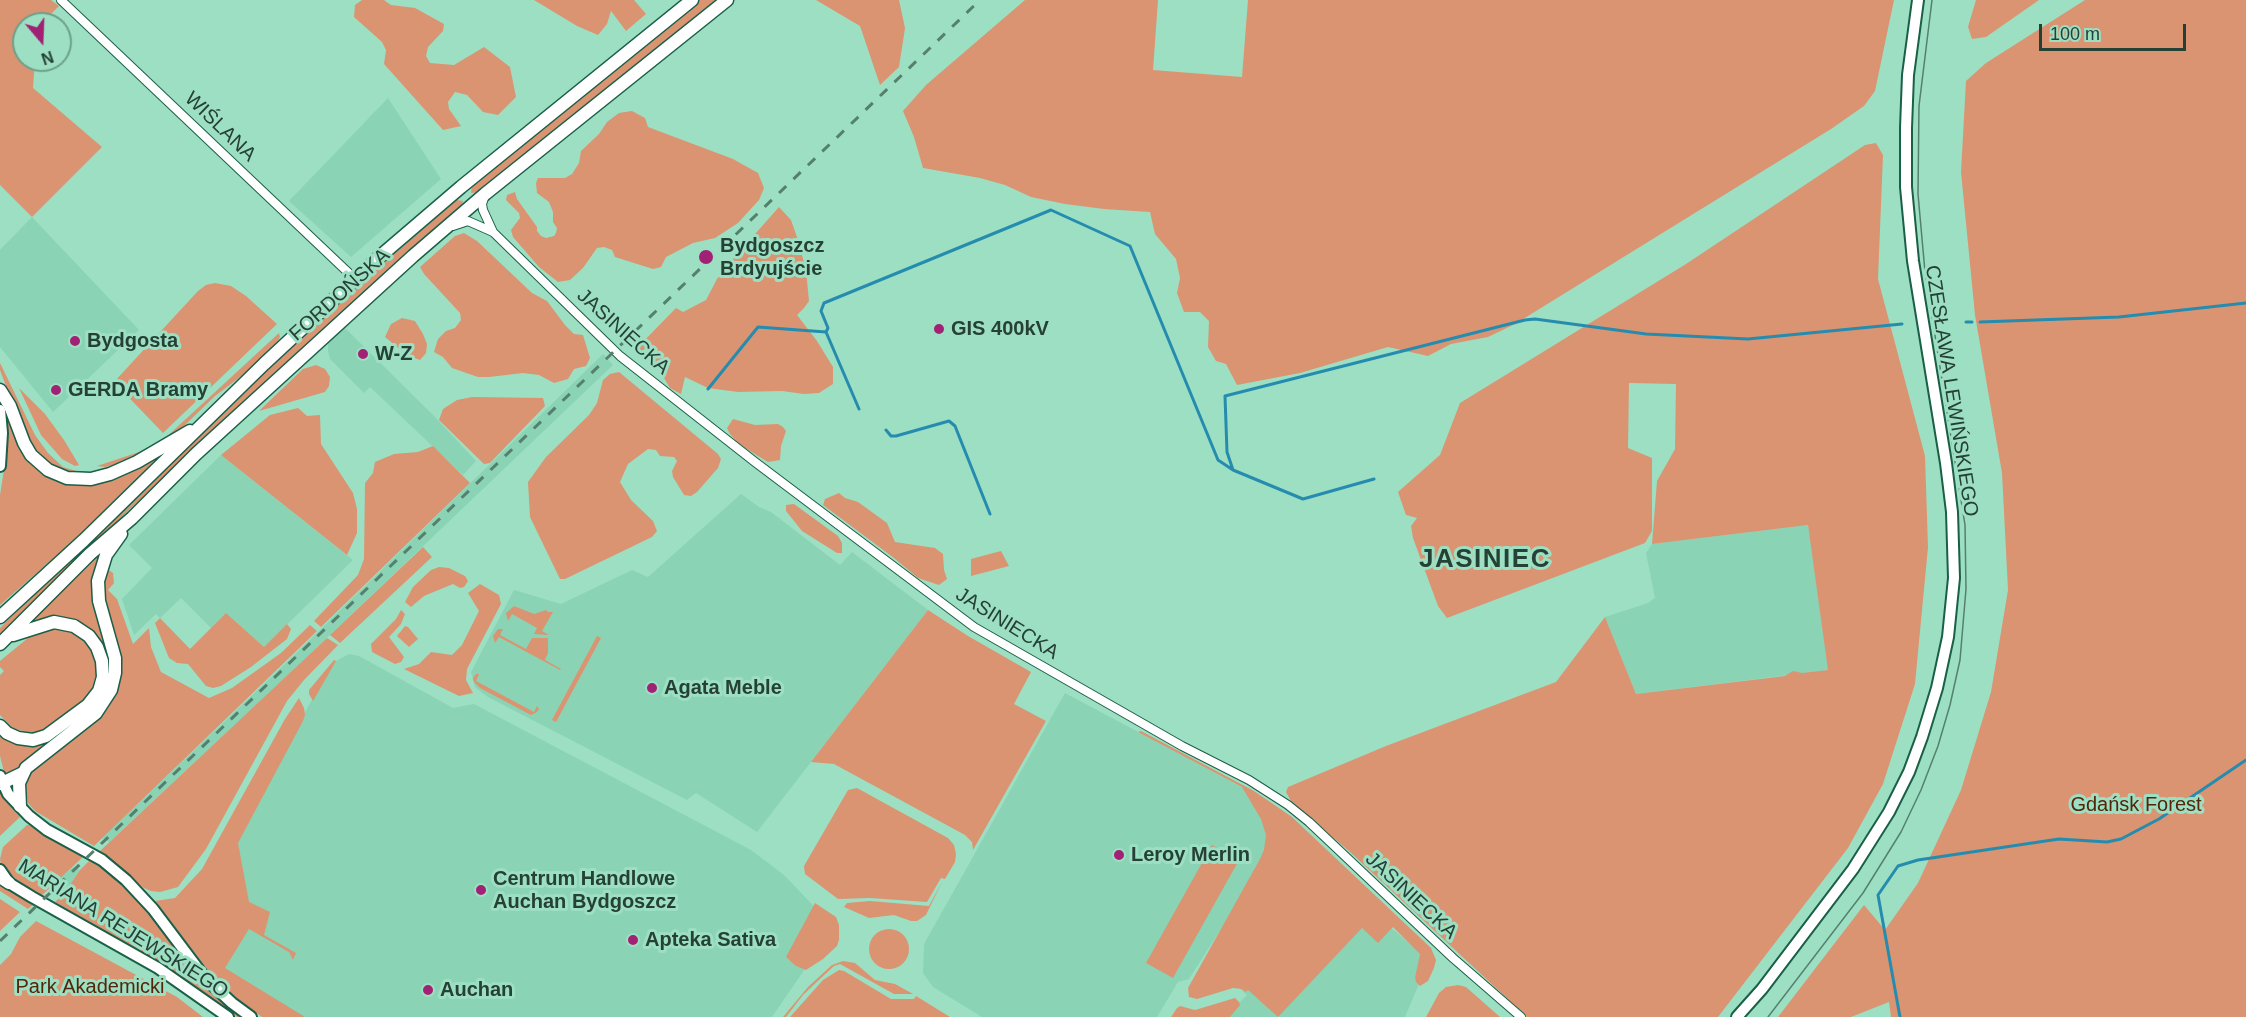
<!DOCTYPE html>
<meta charset="utf-8">
<style>
body{margin:0}
#map{position:relative;width:2246px;height:1017px;overflow:hidden;background:#9ddfc3;font-family:Helvetica,sans-serif}
canvas{display:block}
.north{position:absolute;left:12px;top:12px;width:60px;height:60px;box-sizing:border-box;background:#9ddfc3;border:2px solid #6da08b;border-radius:50%;rotate:161deg;font-size:16px;font-weight:700;line-height:24px;text-align:center;color:#254136}
.north::after{content:'';display:block;margin:auto;width:21px;height:27px;background:#a12274;clip-path:polygon(50% 0,100% 100%,50% 72%,0 100%)}
.scale{position:absolute;left:2039px;top:24px;width:147px;height:27px;box-sizing:border-box;border:3px solid #254136;border-top:0;padding-left:8px;font-size:18px;line-height:21px;white-space:nowrap;color:#254136;-webkit-text-stroke:4px #9ddfc3;paint-order:stroke}
</style>
<div id="map">
<canvas width="2246" height="1017"></canvas>
<div class="north">N</div>
<div class="scale">100 m</div>
</div>
<script>
const context = document.querySelector('canvas').getContext('2d');
context.lineJoin = 'round';
function fill(path, color) { context.fillStyle = color; context.fill(path, 'evenodd'); }
const poly = rows => new Path2D(rows.map(r => 'M' + r).join(''));
function strokePath(path, color, width, dash) { context.strokeStyle = color; context.lineWidth = width; context.lineCap = dash ? 'butt' : 'round'; context.setLineDash(dash || []); context.stroke(path); }
function label(font, color, halo, rows, align = 'center') {
  context.font = font + ' Helvetica,sans-serif'; context.lineWidth = 6; context.setLineDash([]); context.textBaseline = 'middle'; context.strokeStyle = halo; context.fillStyle = color; for (const [text, x, y, turn = 0] of rows) {
    context.save(); context.translate(x, y); context.rotate((+turn || 0) * Math.PI / 180); context.textAlign = isNaN(turn) ? turn : align; if (halo) context.strokeText(text, 0, 0); context.fillText(text, 0, 0); context.restore();
  }
}
const built = poly([
 [388,98,441,179,351,257,289,201],
 [32,217,139,330,53,412,0,347,0,250],
 [344,327,435,417,476,461,463,475,370,387,364,393,330,359,328,351,328,343],
 [603,354,613,365,292,671,109,842,102,838,284,665],
 [221,455,353,560,264,647,226,613,211,628,181,598,160,618,156,614,134,635,122,599,152,568,129,545],
 [741,494,759,507,771,512,840,565,852,552,928,610,757,832,696,793,687,800,488,697,475,687,471,672,514,590,561,604,632,570,648,577],
 [1808,525,1829,670,1636,694,1605,617,1648,603,1655,598,1646,553,1652,544],
 [349,654,359,656,453,708,474,704,751,850,784,875,826,919,811,960,772,1017,295,1017,220,970,232,838,334,662],
 [1065,693,1247,790,1375,914,1429,960,1405,1017,1225,1017,1247,995,1210,962,1265,860,1189,979,1178,982,1157,1017,982,1017,933,987,923,973,924,944],
 [73,867,80,870,65,892,55,882]
]);
const green = poly([
 [0,0,51,0,59,6,41,24,24,24,24,60,35,60,33,88,102,147,32,217,0,185],
 [362,0,384,0,391,5,415,8,444,24,443,31,428,47,426,56,430,63,454,65,484,47,510,67,516,97,498,115,483,112,467,95,455,92,448,102,449,109,461,126,443,130,384,64,386,50,382,42,354,17,355,5],
 [534,0,634,0,646,14,626,31,611,11,607,24,598,35,577,26],
 [699,0,716,0,479,192,471,193,472,184],
 [816,0,899,0,905,28,899,67,880,85,860,26],
 [1025,0,1158,0,1153,70,1242,77,1248,0,1894,0,1875,91,1864,106,1831,129,1515,324,1488,337,1451,344,1428,356,1388,347,1300,373,1237,385,1226,364,1216,361,1208,347,1209,321,1200,312,1184,312,1177,293,1180,278,1176,259,1155,234,1150,212,1104,209,1065,204,1031,197,1005,185,980,178,923,168,914,137,903,111,926,85],
 [1976,0,2039,0,1986,37,1972,39,1968,27],
 [2085,0,2246,0,2246,1017,1891,1017,1889,1002,1851,1017,1778,1017,1864,905,1885,930,1918,883,1961,790,1991,692,2008,590,2002,473,1975,315,1961,172,1966,81,1986,63],
 [632,111,645,118,648,127,733,159,758,173,764,188,759,200,738,223,715,238,693,243,666,257,661,267,653,269,615,257,612,250,604,247,597,248,583,268,570,280,558,282,539,267,513,237,511,230,520,218,519,213,506,200,507,195,515,192,517,199,537,227,537,231,541,236,546,238,554,236,556,233,557,228,553,222,553,212,549,202,537,193,536,183,538,178,565,178,572,174,579,163,581,151,599,134,607,122,619,113],
 [1876,143,1883,155,1878,279,1925,456,1928,547,1915,684,1883,784,1848,848,1718,1017,1527,1017,1349,851,1292,803,1286,792,1288,787,1386,746,1556,682,1605,617,1636,694,1785,676,1793,671,1802,673,1828,670,1808,525,1652,544,1657,481,1675,449,1676,384,1629,383,1628,448,1652,458,1652,531,1645,543,1447,618,1438,606,1413,538,1411,526,1417,518,1406,515,1398,492,1440,455,1460,403,1686,264,1865,145],
 [457,200,463,201,461,208,247,399,82,554,0,636,0,628,262,374,342,299],
 [779,207,791,220,798,240,806,270,809,301,804,308,797,315,817,341,833,367,833,384,819,393,804,394,782,391,738,392,708,388,685,377,681,394,670,388,657,366,637,348,676,308,683,312,706,300,717,279,732,260],
 [464,233,477,241,532,293,547,301,565,325,574,334,583,335,590,358,586,366,574,369,568,379,554,383,539,375,523,373,489,377,478,377,452,368,443,357,434,352,438,339,446,331,455,328,461,320,460,313,424,274,420,267,455,236],
 [215,283,231,286,246,296,277,324,163,433,114,382,198,291,206,285],
 [402,318,415,321,423,334,427,344,426,353,420,360,407,355,385,337,391,324],
 [279,333,280,337,274,347,244,374,215,396,185,425,162,443,144,453,116,464,106,467,97,466,139,452,162,441],
 [0,363,35,435,48,453,63,467,76,471,89,472,94,475,66,474,39,458,22,429,0,370],
 [316,365,325,369,330,377,329,386,325,392,259,411,303,369],
 [619,372,718,454,721,459,718,468,697,492,691,496,684,495,673,477,672,471,677,461,674,457,660,456,656,450,648,449,628,464,620,482,631,500,653,521,657,531,652,537,565,579,560,579,530,517,528,482,546,457,589,415,597,403,603,380,610,374],
 [19,388,45,414,64,440,79,465,75,466,62,459,41,435],
 [472,397,543,398,545,406,490,463,484,464,439,420,443,409,457,400],
 [7,408,30,460,84,483,175,443,80,535,0,605,0,495,8,444],
 [298,408,307,416,320,415,321,444,353,493,357,509,357,533,347,555,221,455,270,415],
 [733,419,755,425,778,424,783,427,786,431,781,446,780,460,768,462,740,445,730,434,727,428],
 [433,446,470,483,321,627,314,621,358,575,364,559,365,483,373,473,375,462,394,454,418,452],
 [839,493,845,498,858,502,887,523,895,542,935,548,943,554,944,570,947,579,939,585,918,578,894,558,823,505,825,499],
 [794,504,838,536,842,543,842,553,837,553,802,531,786,511,786,505],
 [423,547,432,557,340,643,330,635],
 [1001,551,1009,566,971,576,971,559],
 [102,553,96,568,111,662,108,684,98,638,91,630,81,624,50,618,31,622],
 [439,567,449,568,465,576,468,581,464,587,460,588,453,584,424,596,411,607,405,602,413,587,431,570],
 [106,568,113,573,114,583,108,590,117,599,133,644,149,628,151,647,161,672,209,698,232,688,281,653,310,625,317,631,94,846,35,811,28,803,25,787,31,773,94,724,108,708,118,689,122,671,121,658,106,600,103,577],
 [480,584,499,595,501,604,467,669,466,680,473,693,459,696,404,669,419,664,431,652,452,655,462,645,479,611,468,593],
 [514,606,534,614,546,610,548,612,553,612,542,631,549,635,534,634,537,628,512,614,508,621,506,613],
 [401,610,405,614,401,624,389,637,404,657,401,662,395,664,372,652,371,644,396,619],
 [928,610,968,636,1031,672,1014,704,1046,721,973,850,972,842,965,835,834,764,811,762],
 [226,613,264,647,287,624,291,629,287,639,251,667,221,686,213,688,206,686,188,664,177,663,169,658,155,623,160,618,190,649],
 [56,626,71,630,82,637,93,650,97,671,90,696,47,730,34,733,13,729,0,715,0,675,4,671,0,667,0,661,34,633],
 [405,626,408,627,418,639,409,647,397,636],
 [498,629,503,629,500,635,526,649,532,638,548,638,548,653,545,660,561,669,560,670,499,637,495,643,493,636],
 [597,636,601,638,556,722,552,720,553,718],
 [327,638,338,645,304,680,287,701,206,849,178,887,160,892,151,891,144,888,100,851],
 [334,660,336,661,313,701,309,694,309,690],
 [476,674,479,674,476,681,534,712,537,706,539,709,537,712,531,715,480,688,474,682,473,678],
 [299,698,304,708,305,715,303,721,238,843,249,902,270,912,264,935,296,953,293,960,289,952,249,929,225,968,305,1017,262,1017,234,997,213,977,155,901,175,898,202,869,285,719],
 [1141,731,1254,791,1292,817,1431,948,1436,960,1434,968,1428,981,1420,986,1416,982,1415,978,1420,954,1393,927,1378,943,1362,928,1278,1017,1248,990,1246,992,1242,989,1233,988,1197,999,1189,997,1188,988,1260,859,1264,850,1266,835,1261,819,1242,787,1138,732],
 [0,734,17,745,45,743,55,738,12,774,5,776,0,756],
 [857,788,948,838,954,845,956,854,955,862,945,879,941,878,927,902,870,898,838,899,805,874,804,866,848,790],
 [0,789,20,817,0,836],
 [27,825,30,825,47,837,84,856,41,896,13,877,1,865,0,859,3,847],
 [1212,845,1239,860,1173,978,1146,963],
 [91,859,123,885,138,901,197,976,217,997,242,1017,237,1017,160,963,55,902,65,892,80,870],
 [942,882,926,915,917,921,911,921,894,915,869,918,844,907,847,903,870,901,929,906],
 [0,883,34,904,28,909,0,891],
 [0,899,20,912,0,931],
 [815,903,836,917,839,925,839,940,837,946,823,959,806,970,796,966,786,957],
 [36,921,177,997,203,1017,0,1017,0,965,11,954,20,937],
 '869 949a20 20 0 1 1 40 0a20 20 0 1 1-40 0Z',
 [843,961,855,963,875,980,895,984,913,994,894,994,840,964,834,966,822,977,803,995,786,1017,783,1017,808,987,832,965],
 [839,970,844,971,891,999,914,999,916,996,950,1017,790,1017,823,980],
 [1458,985,1466,987,1500,1017,1426,1017,1439,993,1446,987],
 [1235,998,1239,1002,1240,1005,1230,1017,1171,1017,1177,1008,1180,1006,1195,1010]
]);
const stream = poly([
 [1966,322,1972,322],
 [1980,322,2119,317,2246,303],
 [826,332,859,409],
 [708,389,758,327,826,332,828,328,821,311,824,303,1051,210,1130,246,1218,460,1233,470,1303,499,1374,479],
 [886,430,891,436,896,436,949,421,955,426,990,514],
 [1233,470,1227,452,1225,396,1525,320,1535,319,1646,334,1748,339,1902,324],
 [1900,1017,1878,895,1898,866,1918,860,2059,839,2107,842,2121,839,2159,819,2246,760]
]);
const street = poly([
 [61,0,355,279],
 [485,195,482,204,483,210,493,232],
 [453,226,468,221,493,232,620,356,755,462,974,627,1182,746,1249,780,1288,805,1309,822,1453,958,1521,1017]
]);
const secondary = poly([
 [0,410,2,433,0,466],
 [0,776,8,794,29,816,47,830,102,860,126,880,153,909,205,978,232,1003,251,1017],
 [0,870,9,883,32,897,158,968,228,1017],
 [1737,1017,1762,989,1853,869,1889,812,1909,772,1922,737,1937,688,1948,637,1954,578,1952,512,1946,463,1913,261,1906,187,1906,128,1908,75,1918,0]
]);
const primary = poly([
 [0,390,10,406,24,443,31,455,48,470,67,478,91,479,110,474,137,462,190,431],
 [0,617,84,540,264,364,378,258,461,187,692,0],
 [0,644,90,554,132,518,196,454,413,256,485,194,727,0],
 [0,726,7,733,18,738,33,740,46,736,88,705,99,691,103,677,102,661,97,647,89,636,74,626,54,622,13,635],
 [0,784,23,773],
 [20,806,19,783,26,768,96,713,111,690,115,673,115,658,99,601,98,581,106,555,121,534],
 [0,877,9,883]
]);
const tram = poly([
 [1768,1017,1863,893,1901,832,1921,790,1938,746,1950,705,1960,660,1966,589,1965,525,1925,272,1918,194,1919,106,1932,0]
]);
const rail = poly([
 [0,941,980,0]
]);
const markers = [
 [706,257,8,"#a12274"],
 [939,329,6,"#a12274"],
 [75,341,6,"#a12274"],
 [363,354,6,"#a12274"],
 [56,390,6,"#a12274"],
 [652,688,6,"#a12274"],
 [1119,855,6,"#a12274"],
 [481,890,6,"#a12274"],
 [633,940,6,"#a12274"],
 [428,990,6,"#a12274"]
];
const streetNames = [
 ["WIŚLANA",220,127,44],
 ["FORDOŃSKA",340,295,-42],
 ["JASINIECKA",623,332,42],
 ["CZESŁAWA LEWIŃSKIEGO",1951,391,81],
 ["JASINIECKA",1007,624,32],
 ["JASINIECKA",1411,896,43],
 ["MARIANA REJEWSKIEGO",123,929,32]
];
const poiNames = [
 ["Bydgoszcz",720,246],
 ["Brdyujście",720,269],
 ["GIS 400kV",951,329],
 ["Bydgosta",87,341],
 ["W-Z",375,354],
 ["GERDA Bramy",68,390],
 ["Agata Meble",664,688],
 ["Leroy Merlin",1131,855],
 ["Centrum Handlowe",493,879],
 ["Auchan Bydgoszcz",493,902],
 ["Apteka Sativa",645,940],
 ["Auchan",440,990]
];
const parkNames = [
 ["Gdańsk Forest",2136,805],
 ["Park Akademicki",90,987]
];
const districtNames = [
 ["JASINIEC",1485,560]
];
fill(built, '#8ad3b5');
fill(green, '#da9472');
strokePath(stream, '#258caf', 3);
strokePath(street, '#1a5f48', 10);
strokePath(secondary, '#1a5f48', 14);
strokePath(primary, '#1a5f48', 15);
strokePath(street, '#fff', 8);
strokePath(secondary, '#fff', 10);
strokePath(primary, '#fff', 12);
strokePath(tram, '#55806e', 1.5);
strokePath(rail, '#55806e', 3, [10, 10]);
for (const [x, y, r, color] of markers) { const dot = new Path2D(); dot.arc(x, y, r, 0, 2 * Math.PI); context.fillStyle = color; context.fill(dot); strokePath(dot, '#9ddfc3', 2); }
label('20px', '#254136', '#9ddfc3', streetNames);
label('bold 20px', '#254136', '#9ddfc3', poiNames, 'left');
label('20px', '#542509', '#9ddfc3', parkNames);
context.letterSpacing = '1.5px';
label('bold 26px', '#254136', '#9ddfc3', districtNames);
context.letterSpacing = '0px';
</script>
